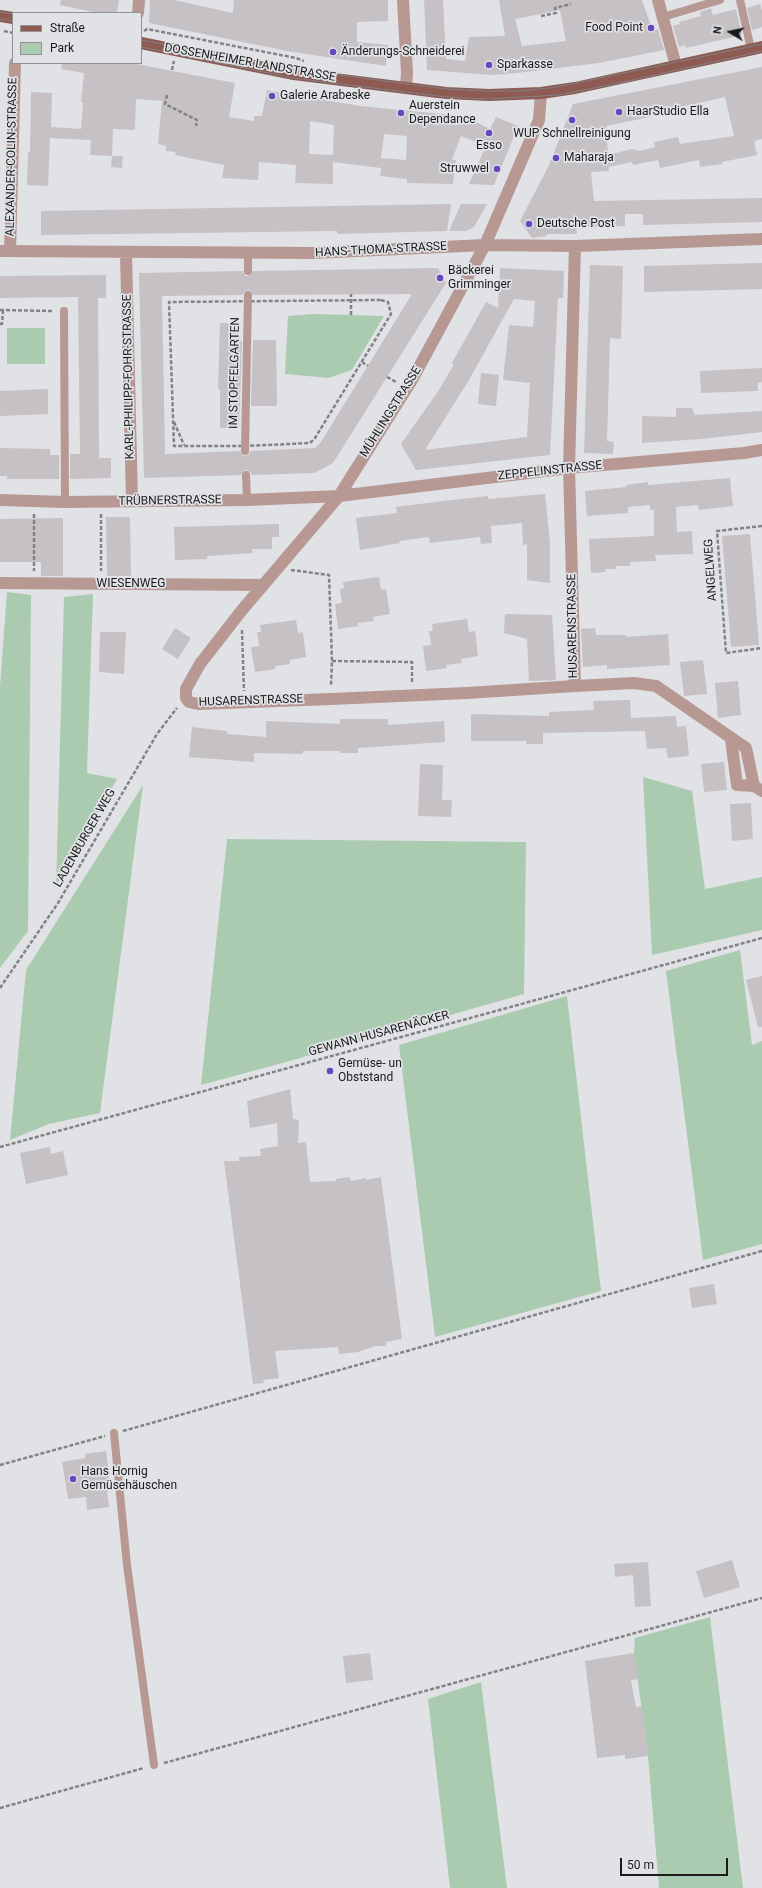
<!DOCTYPE html>
<meta charset="utf-8">
<style>
body{margin:0}
#map{position:relative;width:762px;height:1888px;overflow:hidden;background:#e0e2e6;font-family:Roboto,sans-serif}
canvas{display:block}
.legend{position:absolute;left:12px;top:12px;width:130px;height:52px;box-sizing:border-box;background:#e0e2e6;border:1px solid #909295;margin:0;padding:5px 7px;list-style:none;font-size:12px;color:#191a1b}
.legend li{display:flex;align-items:center;gap:8px;height:20px}
.legend b{width:20px;border:1px solid #909295}
.north{position:absolute;left:710px;top:12px;width:40px;height:40px;-webkit-text-stroke:3px #e0e2e6;paint-order:stroke;rotate:279deg;font-size:11px;font-weight:700;line-height:16px;text-align:center;color:#191a1b}
.north::after{content:'';display:block;margin:auto;width:14px;height:18px;background:#191a1b;clip-path:polygon(50% 0,100% 100%,50% 72%,0 100%)}
.scale{position:absolute;left:620px;top:1858px;width:108px;height:18px;box-sizing:border-box;border:2px solid #191a1b;border-top:0;padding-left:5px;font-size:12px;line-height:14px;white-space:nowrap;color:#191a1b;-webkit-text-stroke:3px #e0e2e6;paint-order:stroke}
</style>
<div id="map">
<canvas width="762" height="1888"></canvas>
<ul class="legend">
<li><b style="height:5px;background:#8e5a52"></b>Straße</li>
<li><b style="height:11px;background:#aacbb0"></b>Park</li>
</ul>
<div class="north">N</div>
<div class="scale">50 m</div>
</div>
<script>
const context = document.querySelector('canvas').getContext('2d');
context.lineJoin = 'round';
function fill(path, color) { context.fillStyle = color; context.fill(path, 'evenodd'); }
const poly = rows => new Path2D(rows.map(r => 'M' + r).join(''));
function strokePath(path, color, width, dash) { context.strokeStyle = color; context.lineWidth = width; context.lineCap = dash ? 'butt' : 'round'; context.setLineDash(dash || []); context.stroke(path); }
function label(font, color, halo, rows, align = 'center') {
  context.font = font + ' Roboto,sans-serif'; context.lineWidth = 3.5; context.setLineDash([]); context.textBaseline = 'middle'; context.strokeStyle = halo; context.fillStyle = color; for (const [text, x, y, turn = 0] of rows) {
    context.save(); context.translate(x, y); context.rotate((+turn || 0) * Math.PI / 180); context.textAlign = isNaN(turn) ? turn : align; if (halo) context.strokeText(text, 0, 0); context.fillText(text, 0, 0); context.restore();
  }
}
const green = poly([
 [313,314,351,315,384,316,352,370,329,378,285,374,288,316],
 [7,328,45,328,45,364,7,364],
 [7,592,31,595,28,931,0,968,0,687],
 [93,594,87,773,117,779,56,887,64,597],
 [643,777,692,791,705,889,762,877,762,930,652,955],
 [143,785,100,1113,49,1124,10,1140,26,970],
 [227,839,526,842,524,994,286,1062,201,1085],
 [740,950,752,1045,762,1041,762,1244,703,1260,666,971],
 [567,996,601,1291,435,1337,399,1045],
 [710,1617,743,1888,659,1888,648,1756,634,1653,635,1638],
 [481,1682,507,1888,450,1888,428,1699]
]);
const building = poly([
 [61,0,119,0,117,13,98,13,60,5],
 [150,0,174,0,233,13,234,0,388,0,388,21,357,22,357,42,388,45,386,66,287,51,149,23],
 [424,0,443,0,446,59,465,61,469,37,505,36,499,0,642,0,653,31,658,29,664,50,599,63,517,73,492,75,427,70],
 [560,10,566,41,522,46,515,19],
 [760,4,762,11,762,27,752,30,747,8],
 [711,8,713,15,736,9,742,35,686,48,685,45,679,47,673,26,680,24,679,22,701,16,700,12],
 [62,63,131,63,235,83,229,117,254,121,254,116,262,116,267,90,360,106,463,116,490,129,496,117,518,126,494,185,469,184,486,146,461,136,452,160,456,160,453,184,407,183,407,179,380,176,381,168,333,162,333,184,295,183,296,165,259,162,258,180,222,178,224,165,175,155,176,152,166,151,166,146,158,144,162,101,136,99,135,130,113,129,112,156,90,155,91,140,50,138,48,186,27,185,28,152,30,152,31,92,52,93,51,127,81,129,83,103,81,102,84,73,61,69],
 [310,121,334,125,333,155,309,154],
 [384,134,407,136,406,160,381,158],
 [762,67,762,139,754,141,757,155,722,162,722,164,700,167,699,160,660,168,658,160,633,165,632,162,609,167,609,171,591,172,594,201,762,198,762,222,643,225,643,214,625,214,625,226,576,227,577,234,547,234,547,236,532,238,520,221,549,165,573,104],
 [725,97,734,136,680,144,678,137,654,142,655,147,639,151,632,149,608,155,606,126,650,117,649,114],
 [112,156,123,156,122,168,111,167],
 [451,204,447,231,337,234,337,231,41,235,41,211],
 [461,204,487,204,474,227,466,231,449,231],
 [762,263,762,289,644,292,644,266],
 [590,265,623,266,621,339,610,338,607,441,614,442,613,454,584,453],
 [438,268,446,283,333,463,314,473,252,475,250,472,246,470,243,471,241,475,144,478,139,273,243,271,245,276,248,276,253,271],
 [248,290,251,291,253,295,412,294,321,442,315,448,250,451,249,454,245,456,242,455,240,451,165,454,162,296,242,295,244,292],
 [500,268,564,271,563,298,558,298,550,455,416,470,401,444,439,390,454,364,452,363,486,302,498,308],
 [514,299,535,301,533,327,509,325,503,380,530,383,527,437,425,450,469,380],
 [106,275,106,298,98,298,99,458,111,458,111,478,70,479,70,454,80,454,78,297,0,298,0,276],
 [220,323,239,323,239,341,242,341,239,428,220,428,220,389,218,389],
 [253,340,276,340,277,406,251,406],
 [762,368,762,382,758,383,758,391,701,393,700,371],
 [481,373,499,375,496,406,478,404],
 [48,389,48,414,0,416,0,391],
 [676,408,692,408,695,415,762,411,762,432,701,439,642,443,642,416,676,417],
 [0,448,50,449,50,455,59,455,59,479,7,479,7,476,0,476],
 [730,478,733,506,699,510,698,505,676,507,677,532,692,531,693,554,655,555,656,561,630,562,630,566,616,566,616,569,605,569,605,572,591,573,589,539,654,536,654,510,650,510,650,505,628,507,628,513,587,516,585,491,626,487,626,485,648,482,648,485],
 [545,494,550,543,550,583,527,580,527,544,523,545,522,523,491,526,492,543,481,544,480,537,430,543,429,537,399,541,400,543,360,550,356,518,397,513,396,507,443,501,488,496,488,499],
 [106,517,130,517,131,576,107,576],
 [63,518,63,576,41,576,41,562,0,562,0,519],
 [279,524,279,537,272,537,272,549,252,549,253,553,207,556,207,559,175,560,174,527],
 [750,534,759,645,731,647,722,536],
 [379,577,381,590,386,589,390,614,373,617,374,621,358,623,358,626,338,629,335,604,342,603,340,589,344,588,343,582],
 [505,614,552,615,556,680,529,681,527,639,504,633],
 [467,619,469,632,475,631,478,656,461,659,462,663,446,665,447,668,426,671,423,646,431,645,429,631,433,631,432,624],
 [296,620,298,633,303,632,306,657,290,660,290,664,275,666,275,669,255,672,251,647,259,646,257,632,261,632,260,625],
 [175,628,191,638,178,659,162,649],
 [595,628,596,635,626,635,626,637,668,634,670,665,607,669,607,665,583,667,581,629],
 [100,632,126,632,124,674,99,672],
 [703,660,707,694,684,696,680,662],
 [738,681,741,715,718,718,715,683],
 [630,700,631,718,676,716,677,727,686,726,689,756,668,758,666,748,647,749,645,731,543,733,543,744,526,744,526,741,471,741,471,714,549,716,549,712,594,710,593,701],
 [340,719,388,719,388,725,444,721,445,742,358,748,358,753,340,753,340,751,303,751,303,754,254,753,254,762,189,757,192,727,227,731,227,734,266,737,266,721,340,724],
 [724,762,727,790,704,792,701,764],
 [420,764,443,765,442,800,452,800,451,817,418,816],
 [751,803,753,839,732,841,730,804],
 [762,976,762,1027,758,1027,746,980],
 [290,1089,293,1119,299,1120,298,1143,306,1142,310,1182,336,1181,336,1179,350,1177,351,1181,366,1178,366,1180,381,1177,402,1339,386,1342,386,1346,375,1346,358,1352,339,1354,338,1347,275,1351,279,1378,263,1380,264,1383,253,1384,224,1161,239,1161,239,1157,261,1156,260,1149,278,1146,277,1123,250,1128,247,1101],
 [50,1147,51,1154,63,1151,68,1175,26,1184,20,1153],
 [714,1284,717,1304,692,1308,689,1288],
 [106,1451,110,1482,106,1482,109,1507,87,1510,86,1497,68,1499,62,1462,85,1458,85,1454],
 [732,1560,740,1587,704,1598,696,1571],
 [648,1562,651,1606,635,1607,633,1575,615,1577,614,1564],
 [370,1653,373,1680,346,1683,343,1656],
 [634,1653,639,1679,631,1680,636,1707,642,1706,648,1756,625,1759,625,1755,597,1758,585,1661]
]);
const path = poly([
 [541,16,556,13,555,8,571,4],
 [4,31,13,33],
 [144,31,147,29,296,58,304,61],
 [172,70,174,61],
 [167,95,165,104,197,120,196,126],
 [381,300,388,302,391,314,315,438,310,443,246,446,174,446,169,302,381,300],
 [0,310,53,311],
 [351,315,351,294],
 [0,324,2,324,3,311],
 [362,362,368,366],
 [387,377,396,382],
 [174,422,184,445],
 [34,514,34,571],
 [101,514,101,571],
 [762,526,717,531,726,653,762,648],
 [291,570,329,575,332,661,331,686],
 [242,630,244,691],
 [332,661,412,662,412,683],
 [0,988,58,903,157,734,177,708],
 [0,1147,762,938],
 [123,1431,762,1251],
 [0,1465,105,1436],
 [164,1763,762,1598],
 [0,1808,144,1768]
]);
const lane = poly([
 [740,0,751,49],
 [663,17,720,0],
 [248,271,248,254],
 [64,311,65,502],
 [245,451,248,295],
 [246,475,247,500],
 [114,1433,127,1565,154,1765]
]);
const street = poly([
 [403,0,407,73,406,88],
 [658,0,676,66],
 [138,13,139,0],
 [541,93,539,120,485,245,412,380,339,496,242,610,200,664,186,689,186,698,189,702,198,704,331,699,467,693,575,686,569,468,575,246],
 [0,251,314,253,485,245,575,246,762,239],
 [10,251,15,63],
 [126,253,132,501],
 [0,500,65,502,247,500,339,496,569,468,744,453,762,450],
 [0,583,263,585],
 [575,686,634,683,656,686,746,748,754,786,762,791],
 [731,739,737,785,754,786]
]);
const primary = poly([
 [0,16,13,18],
 [141,43,294,74,446,93,489,95,541,93,575,88,762,47]
]);
const tram = poly([
 [0,12,13,14],
 [0,19,13,21],
 [141,40,294,69,447,89,490,91,522,91,557,87,762,44],
 [141,47,293,78,446,97,488,99,558,95,610,85,762,51]
]);
const markers = [
 [651,28,4,"#6547c0"],
 [333,52,4,"#6547c0"],
 [489,65,4,"#6547c0"],
 [272,96,4,"#6547c0"],
 [619,112,4,"#6547c0"],
 [401,113,4,"#6547c0"],
 [572,120,4,"#6547c0"],
 [489,133,4,"#6547c0"],
 [556,158,4,"#6547c0"],
 [497,169,4,"#6547c0"],
 [529,224,4,"#6547c0"],
 [440,278,4,"#6547c0"],
 [330,1071,4,"#6547c0"],
 [73,1479,4,"#6547c0"]
];
const poiNames = [
 ["Food Point",643,28,"right"],
 ["Änderungs-Schneiderei",341,52],
 ["Sparkasse",497,65],
 ["Galerie Arabeske",280,96],
 ["Auerstein",409,106],
 ["Dependance",409,120],
 ["HaarStudio Ella",627,112],
 ["WUP Schnellreinigung",572,134,"center"],
 ["Esso",489,146,"center"],
 ["Maharaja",564,158],
 ["Struwwel",489,169,"right"],
 ["Deutsche Post",537,224],
 ["Bäckerei",448,271],
 ["Grimminger",448,285],
 ["Gemüse- un",338,1064],
 ["Obststand",338,1078],
 ["Hans Hornig",81,1472],
 ["Gemüsehäuschen",81,1486]
];
const streetNames = [
 ["DOSSENHEIMER LANDSTRASSE",250,63,10],
 ["ALEXANDER-COLIN-STRASSE",12,157,-89],
 ["HANS-THOMA-STRASSE",381,250,-3],
 ["IM STOPFELGARTEN",235,373,-89],
 ["KARL-PHILIPP-FOHR-STRASSE",129,377,-91],
 ["MÜHLINGSTRASSE",391,412,-58],
 ["ZEPPELINSTRASSE",550,471,-6],
 ["TRÜBNERSTRASSE",170,501,-1],
 ["ANGELWEG",711,570,-94],
 ["WIESENWEG",131,584],
 ["HUSARENSTRASSE",573,626,-91],
 ["HUSARENSTRASSE",251,701,-2],
 ["LADENBURGER WEG",85,838,-60],
 ["GEWANN HUSARENÄCKER",379,1034,-15]
];
fill(green, '#aacbb0');
fill(building, '#c5c1c4');
strokePath(path, '#818385', 2.5, [4, 2]);
strokePath(lane, '#b79893', 8);
strokePath(street, '#b79893', 12);
strokePath(primary, '#8e5a52', 12);
strokePath(tram, '#808284', 1);
for (const [x, y, r, color] of markers) { const dot = new Path2D(); dot.arc(x, y, r, 0, 2 * Math.PI); context.fillStyle = color; context.fill(dot); strokePath(dot, '#e0e2e6', 1.5); }
label('12px', '#191a1b', '#e0e2e6', poiNames, 'left');
label('12px', '#191a1b', '#e0e2e6', streetNames);
</script>
